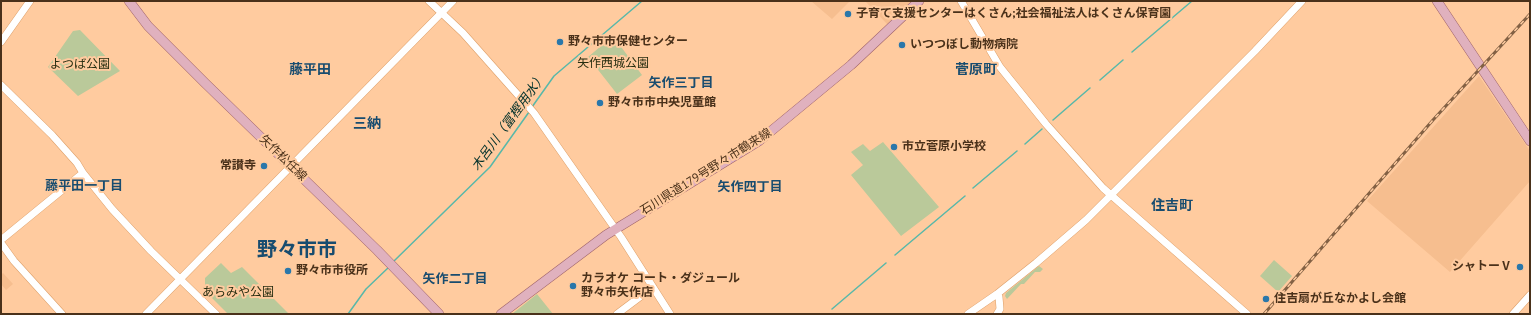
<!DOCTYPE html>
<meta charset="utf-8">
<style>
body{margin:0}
#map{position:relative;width:1531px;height:315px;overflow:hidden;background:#ffcb9f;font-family:"PT Sans",sans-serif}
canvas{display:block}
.frame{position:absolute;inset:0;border:2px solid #4a311a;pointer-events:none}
</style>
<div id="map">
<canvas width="1531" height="315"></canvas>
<div class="frame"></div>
</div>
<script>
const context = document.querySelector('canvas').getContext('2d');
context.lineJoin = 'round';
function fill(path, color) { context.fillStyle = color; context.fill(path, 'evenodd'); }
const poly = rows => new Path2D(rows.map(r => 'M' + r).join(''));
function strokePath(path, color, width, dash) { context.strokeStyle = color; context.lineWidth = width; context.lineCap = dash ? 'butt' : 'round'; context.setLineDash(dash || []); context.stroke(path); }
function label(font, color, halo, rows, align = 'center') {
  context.font = font + ' "PT Sans","Noto Sans JP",sans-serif'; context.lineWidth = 4; context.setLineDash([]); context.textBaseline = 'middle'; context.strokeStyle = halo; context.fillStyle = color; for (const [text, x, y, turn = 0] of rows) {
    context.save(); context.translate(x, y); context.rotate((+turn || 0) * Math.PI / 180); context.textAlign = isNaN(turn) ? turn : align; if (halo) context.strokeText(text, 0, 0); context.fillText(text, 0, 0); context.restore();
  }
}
const built = poly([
 [811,1,850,1,832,19],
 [865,1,913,1,888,25],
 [1479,76,1530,151,1530,181,1450,272,1367,201],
 [3,273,13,284,6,290,1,284,1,275]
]);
const green = poly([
 [80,30,120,71,78,96,48,67,73,31],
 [613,36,642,75,617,94,588,57],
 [883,142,939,207,901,236,851,175,863,165,851,152,863,144,870,151],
 [1274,260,1292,276,1278,292,1260,276],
 [221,263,231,273,242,267,289,314,228,314,202,288,205,286,205,278],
 [1039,266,1043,269,1040,272,1035,272,1024,284,1021,284,1007,299,1005,296,1006,293],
 [537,294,553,314,512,314]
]);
const stream = poly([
 [1132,52,1192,1],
 [1100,80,1123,60],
 [532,107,554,76,642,1],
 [1053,120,1090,88],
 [1025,144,1042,129],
 [973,188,1017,151],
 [895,255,965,196],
 [394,261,490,167,529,112],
 [832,309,886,263],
 [348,314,366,289,389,267]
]);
const minor = poly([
 [429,1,463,33,534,113,621,237,670,314],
 [961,1,1000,67,1046,124,1103,188,1247,314],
 [1,42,30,1],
 [1,85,52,135,77,163,83,173,112,209,151,251,216,314],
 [1,240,83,173],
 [1,243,14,261,62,314],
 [146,314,453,1],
 [617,314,653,287],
 [968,314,997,294,1036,263,1086,220,1255,51,1302,1],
 [997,314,1000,309,999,297,997,294],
 [1513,314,1530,295]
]);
const major = poly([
 [129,1,148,26,205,83,377,250,439,314],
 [1437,1,1530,141],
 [501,314,606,235,759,141,851,65,919,1]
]);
const rail = poly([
 [1264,314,1433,120,1530,14]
]);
const markers = [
 [848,14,4,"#2a77aa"],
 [560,42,4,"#2a77aa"],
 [902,45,4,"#2a77aa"],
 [600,103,4,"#2a77aa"],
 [894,147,4,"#2a77aa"],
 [264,166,4,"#2a77aa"],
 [1520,267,4,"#2a77aa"],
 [288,271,4,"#2a77aa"],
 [573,286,4,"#2a77aa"],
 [1266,299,4,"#2a77aa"]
];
const poiNames = [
 ["子育て支援センターはくさん;社会福祉法人はくさん保育園",856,14],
 ["野々市市保健センター",568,42],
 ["いつつぼし動物病院",910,45],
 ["野々市市中央児童館",608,103],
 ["市立菅原小学校",902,147],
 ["常讃寺",256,166,"right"],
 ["シャトーⅤ",1512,267,"right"],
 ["野々市市役所",296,271],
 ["カラオケ コート・ダジュール",581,279],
 ["野々市矢作店",581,293],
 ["住吉扇が丘なかよし会館",1274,299]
];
const parkNames = [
 ["矢作西城公園",613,64],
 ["よつば公園",80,65],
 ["あらみや公園",238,293]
];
const streetNames = [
 ["矢作松任線",283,158,44],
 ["石川県道179号野々市鶴来線",706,172,-32]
];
const neighbourhoodNames = [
 ["矢作三丁目",681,83],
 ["藤平田一丁目",84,186],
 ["矢作四丁目",750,187],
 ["矢作二丁目",455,279]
];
const waterNames = [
 ["木呂川（富樫用水）",509,122,-54]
];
const quarterNames = [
 ["藤平田",310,70],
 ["菅原町",976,70],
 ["三納",367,124],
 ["住吉町",1172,206]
];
const townNames = [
 ["野々市市",297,250]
];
fill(built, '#f6be8f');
fill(green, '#bac99a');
strokePath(stream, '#58b8a9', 1.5);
strokePath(minor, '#dd9f68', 8);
strokePath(major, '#9e6269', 10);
strokePath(minor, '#fff', 7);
strokePath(major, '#e0b1be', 9);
strokePath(rail, '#836144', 3);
strokePath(rail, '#ffcb9f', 1.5, [4.5]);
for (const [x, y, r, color] of markers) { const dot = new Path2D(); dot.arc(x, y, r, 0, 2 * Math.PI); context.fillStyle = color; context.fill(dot); strokePath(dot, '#ffcb9f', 1.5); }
label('bold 12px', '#4a311a', '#ffcb9f', poiNames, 'left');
label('12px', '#262d10', '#ffcb9f', parkNames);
label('12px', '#4a311a', '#ffcb9f', streetNames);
label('bold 13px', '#184c6f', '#ffcb9f', neighbourhoodNames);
label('italic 13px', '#02312b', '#ffcb9f', waterNames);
label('bold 14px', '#184c6f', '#ffcb9f', quarterNames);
label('bold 20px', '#184c6f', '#ffcb9f', townNames);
</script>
